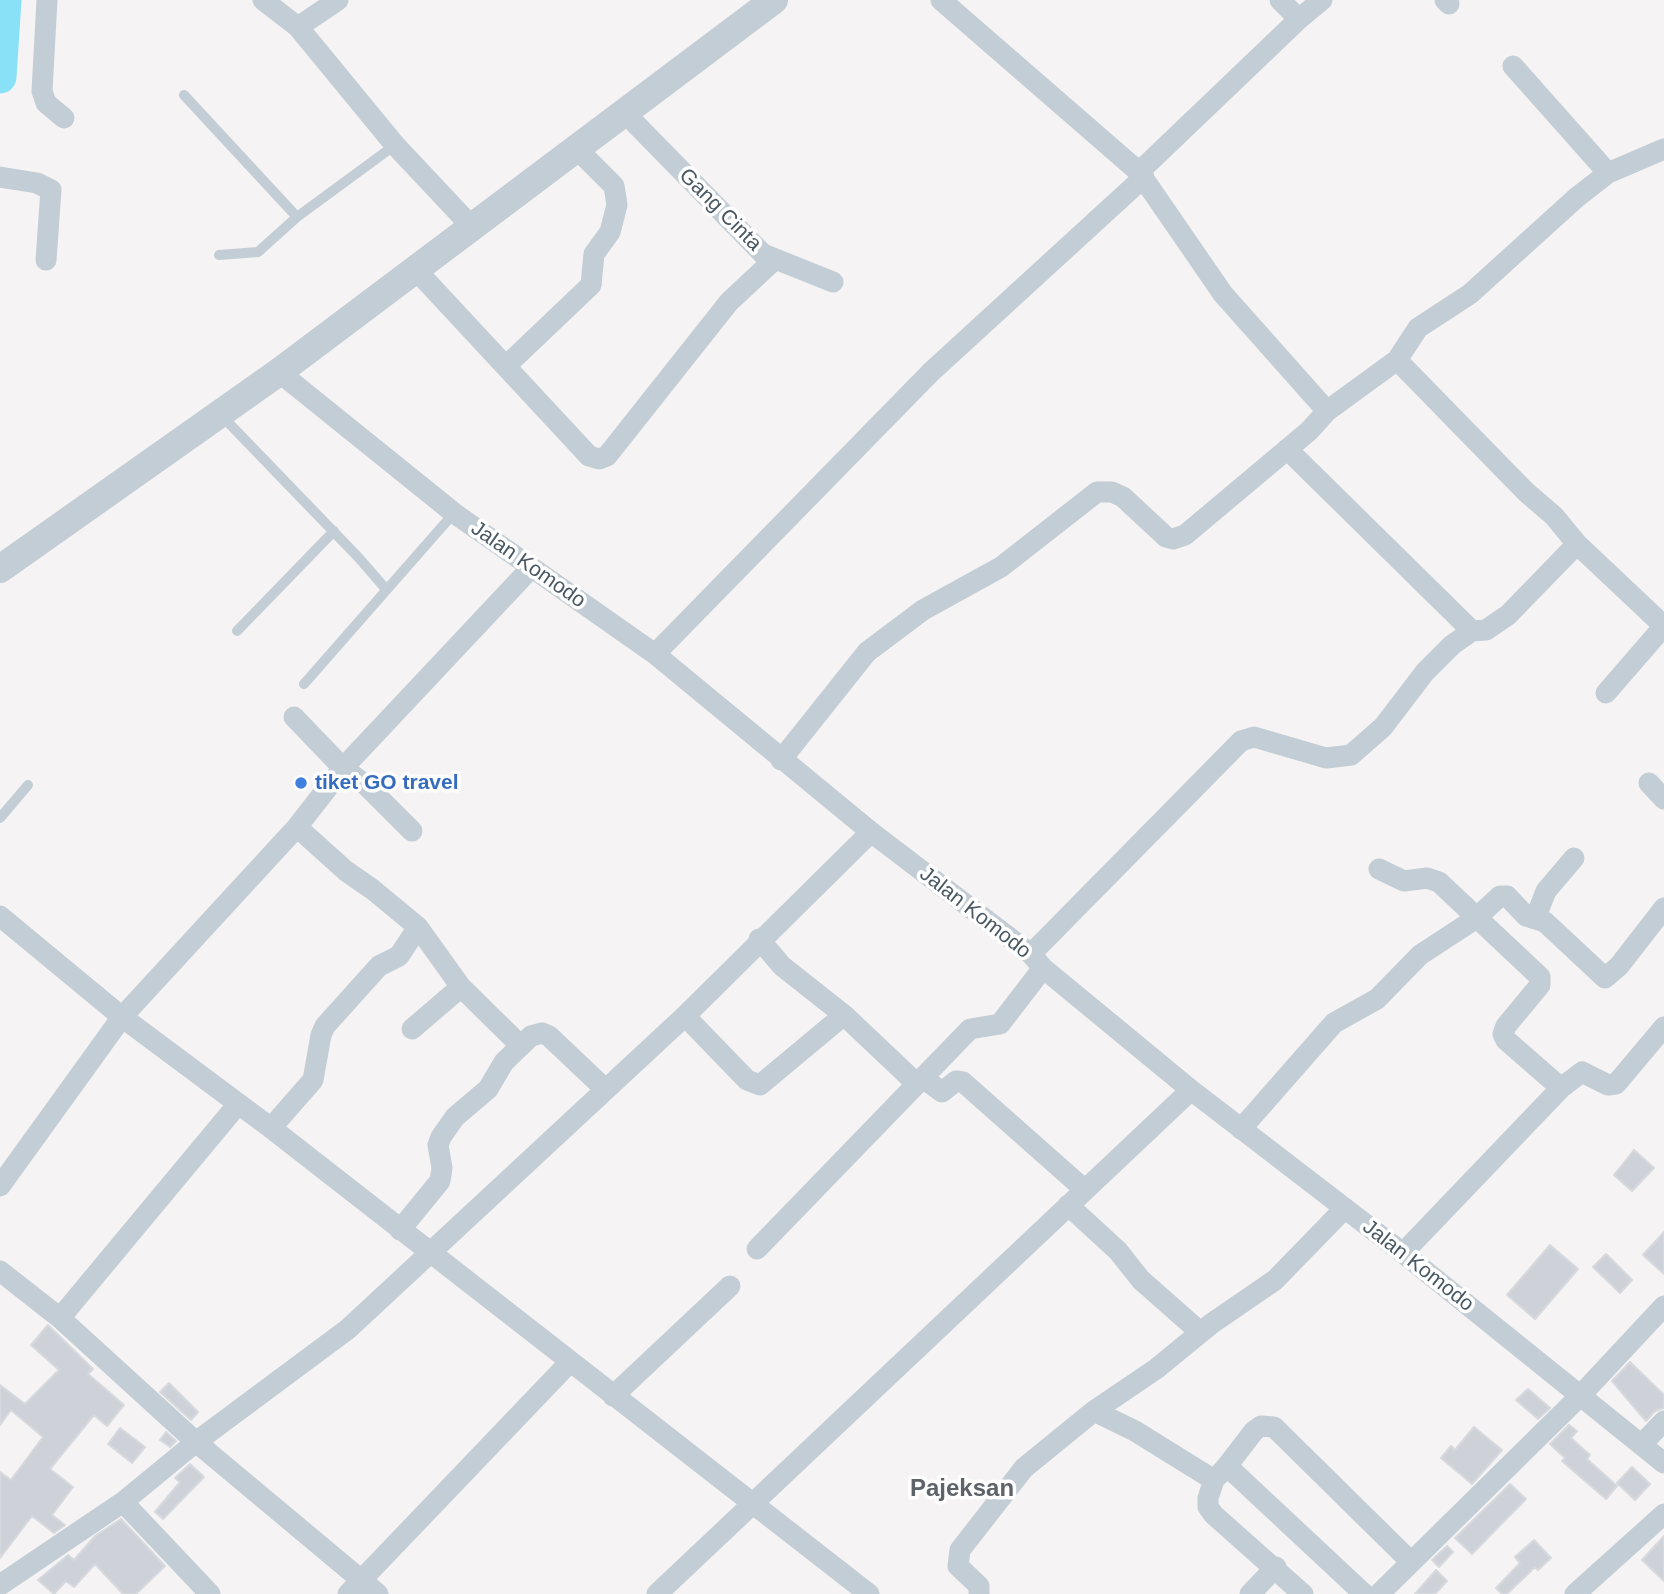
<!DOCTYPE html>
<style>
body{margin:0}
canvas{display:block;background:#f5f3f3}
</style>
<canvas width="1664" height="1594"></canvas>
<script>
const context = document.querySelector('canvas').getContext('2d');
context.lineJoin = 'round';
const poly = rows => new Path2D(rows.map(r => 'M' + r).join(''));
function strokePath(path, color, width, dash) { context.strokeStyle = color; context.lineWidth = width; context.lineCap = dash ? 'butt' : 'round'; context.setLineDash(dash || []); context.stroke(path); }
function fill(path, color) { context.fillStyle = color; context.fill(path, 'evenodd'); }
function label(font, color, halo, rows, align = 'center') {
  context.font = font + ' Helvetica,sans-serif'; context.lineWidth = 7; context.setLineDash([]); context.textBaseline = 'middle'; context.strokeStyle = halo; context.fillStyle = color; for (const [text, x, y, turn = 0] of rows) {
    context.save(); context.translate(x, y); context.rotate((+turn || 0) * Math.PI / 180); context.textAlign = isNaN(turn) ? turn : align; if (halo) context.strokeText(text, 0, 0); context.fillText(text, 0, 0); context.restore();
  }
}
const river = poly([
 [0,77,5,0]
]);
const building = poly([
 [1634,1150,1654,1168,1632,1191,1614,1175,1634,1150],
 [1664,1232,1664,1274,1643,1255,1664,1232],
 [1550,1245,1578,1269,1535,1319,1507,1295,1550,1245],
 [1606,1254,1632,1280,1620,1293,1593,1267,1606,1254],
 [48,1325,93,1369,88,1374,124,1405,107,1426,94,1415,50,1469,73,1487,52,1515,65,1525,54,1533,32,1516,0,1558,0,1472,11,1480,43,1437,11,1410,0,1425,0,1385,25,1404,59,1370,31,1345,48,1325],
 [1630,1362,1664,1395,1664,1408,1655,1411,1646,1421,1612,1381,1630,1362],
 [169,1383,198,1412,191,1420,160,1392,169,1383],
 [1528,1389,1550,1408,1538,1419,1516,1400,1528,1389],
 [1569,1425,1577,1431,1571,1438,1590,1455,1587,1459,1617,1486,1606,1499,1562,1461,1565,1458,1550,1444,1569,1425],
 [1474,1427,1502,1450,1472,1484,1441,1458,1451,1446,1455,1450,1474,1427],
 [120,1428,145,1447,132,1463,108,1444,120,1428],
 [166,1432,176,1441,170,1447,160,1440,166,1432],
 [190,1464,204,1477,163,1519,155,1512,180,1482,175,1478,190,1464],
 [1632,1467,1650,1484,1635,1500,1617,1483,1632,1467],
 [1510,1484,1526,1499,1472,1554,1455,1538,1510,1484],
 [121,1519,165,1566,136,1594,123,1594,95,1564,74,1587,66,1581,54,1594,38,1580,68,1555,74,1560,95,1536,121,1519],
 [1664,1536,1664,1581,1642,1560,1664,1536],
 [1534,1540,1551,1558,1538,1570,1535,1567,1507,1594,1502,1594,1496,1588,1520,1563,1515,1557,1534,1540],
 [1447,1546,1453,1552,1439,1567,1432,1560,1447,1546],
 [1436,1570,1447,1581,1435,1594,1415,1594,1436,1570]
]);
const service = poly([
 [184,95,297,217],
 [219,255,258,252,297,217,395,145],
 [221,415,358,557,385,588],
 [237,631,334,531],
 [304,684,454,513],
 [0,818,28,785]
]);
const minor = poly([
 [47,0,42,91,46,103,64,118],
 [263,0,298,27,395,145,472,227],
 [941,0,1139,172,1223,294,1327,411],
 [1280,0,1299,19],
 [1445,0,1449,4],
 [298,27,338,0],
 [1513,66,1608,173],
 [624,112,763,254,833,282],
 [1139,172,1299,19,1322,0],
 [0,177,37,183,51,190,46,260],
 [416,270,589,456,599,459,607,456,729,302,775,259],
 [1397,360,1526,492,1554,516,1577,544,1664,626],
 [506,366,591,285,594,254,610,232,617,205,614,186,575,147],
 [279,372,454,513,655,654,871,832,1031,954,1043,968,1191,1090,1403,1253,1664,1463],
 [1287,449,1472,631],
 [655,654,931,372,1144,177],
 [1606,693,1664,626],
 [294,717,343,768,367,786,412,831],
 [781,760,867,652,923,610,1001,567,1097,492,1112,492,1123,497,1166,537,1173,539,1185,535,1309,431,1327,411,1397,360,1418,328,1470,294,1576,198,1608,173,1664,149],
 [1649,783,1664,799],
 [297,827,346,871,372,889,418,927,461,987,520,1045],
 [1379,869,1404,881,1427,878,1439,882,1540,977,1540,985,1506,1026,1503,1034,1506,1040,1561,1088],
 [0,916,122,1017,271,1128,869,1594],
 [1535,919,1546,891,1574,858],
 [1031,954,1241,741,1254,737,1326,758,1351,755,1383,727,1425,672,1452,645,1472,631,1486,630,1508,615,1577,544],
 [844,1015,917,1084],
 [685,1016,747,1080,760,1085,844,1015,782,966,759,939],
 [412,1029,461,987],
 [923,1078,942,1092,956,1081,963,1082,1085,1190],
 [271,1128,313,1080,321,1035,325,1026,379,966,399,956,418,927],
 [1241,1129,1334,1023,1377,999,1420,955,1475,919,1500,896,1507,896,1526,916,1545,922,1605,978,1619,966,1664,908],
 [0,1186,122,1017,297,827,343,768,531,568],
 [1068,1205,1118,1251,1141,1280,1200,1332],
 [400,1230,440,1181,442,1168,438,1145,441,1137,455,1117,488,1089,504,1062,531,1036,542,1033,549,1036,605,1089],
 [757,1249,970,1029,1000,1024,1043,968],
 [1403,1253,1561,1088,1582,1072,1608,1085,1616,1084,1664,1027],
 [0,1271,60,1318,196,1442,378,1594],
 [60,1318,238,1104],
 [613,1396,730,1286],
 [1094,1411,1135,1431,1214,1480,1208,1498,1208,1507,1214,1515,1303,1594],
 [1642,1444,1664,1421],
 [1227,1466,1254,1431,1261,1426,1274,1427,1410,1561],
 [1218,1476,1227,1466,1364,1594],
 [123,1502,210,1594],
 [0,1585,123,1502,196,1442,348,1329,685,1016,871,832],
 [348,1594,569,1363],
 [657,1594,1191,1090],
 [979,1594,979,1586,958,1566,960,1550,1024,1468,1094,1411,1156,1369,1211,1324,1275,1280,1345,1208],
 [1250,1594,1276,1567],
 [1379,1594,1580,1396,1664,1306],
 [1575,1594,1664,1514]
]);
const tertiary = poly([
 [0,569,279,372,774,0]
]);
const markers = [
 [301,783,7,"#3f7fe0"]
];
const streetNames = [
 ["Gang Cinta",720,210,45],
 ["Jalan Komodo",528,565,35],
 ["Jalan Komodo",975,913,38],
 ["Jalan Komodo",1418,1266,38]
];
const shopNames = [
 ["tiket GO travel",315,783]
];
const quarterNames = [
 ["Pajeksan",962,1489]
];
strokePath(river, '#88e1f6', 33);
fill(building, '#ced2d8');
strokePath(building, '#d6d9de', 2);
strokePath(service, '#c3cdd5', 10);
strokePath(minor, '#c3cdd5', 21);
strokePath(tertiary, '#c3cdd5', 28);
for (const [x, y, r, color] of markers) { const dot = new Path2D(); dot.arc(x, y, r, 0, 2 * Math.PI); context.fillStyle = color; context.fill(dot); strokePath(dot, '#fff', 2.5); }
label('21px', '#485763', '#fff', streetNames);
label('bold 21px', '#366cbe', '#fff', shopNames, 'left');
label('bold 24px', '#5e6369', '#fff', quarterNames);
</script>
